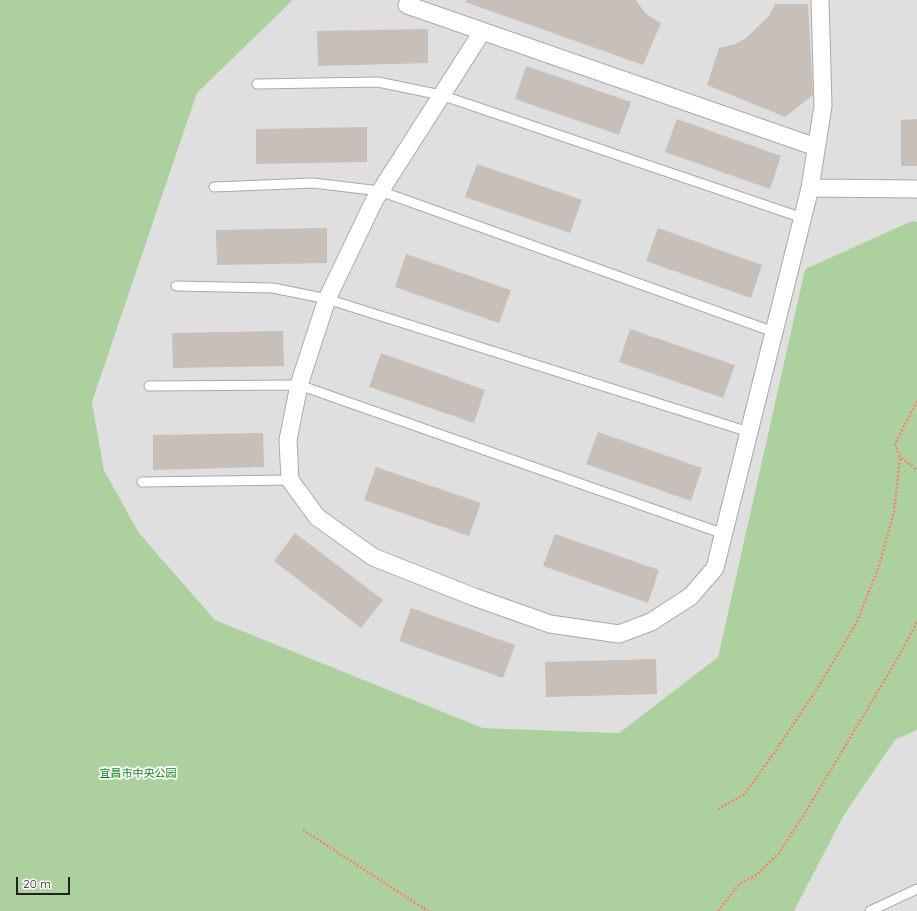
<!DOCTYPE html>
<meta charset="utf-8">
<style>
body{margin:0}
#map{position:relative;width:917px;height:911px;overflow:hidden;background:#f2efe9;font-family:Quicksand,sans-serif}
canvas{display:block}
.scale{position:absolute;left:16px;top:877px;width:54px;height:18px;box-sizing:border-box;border:2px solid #222;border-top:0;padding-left:5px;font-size:12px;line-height:14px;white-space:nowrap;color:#222;-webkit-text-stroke:3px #fff;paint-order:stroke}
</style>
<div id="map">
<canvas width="917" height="911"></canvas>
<div class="scale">20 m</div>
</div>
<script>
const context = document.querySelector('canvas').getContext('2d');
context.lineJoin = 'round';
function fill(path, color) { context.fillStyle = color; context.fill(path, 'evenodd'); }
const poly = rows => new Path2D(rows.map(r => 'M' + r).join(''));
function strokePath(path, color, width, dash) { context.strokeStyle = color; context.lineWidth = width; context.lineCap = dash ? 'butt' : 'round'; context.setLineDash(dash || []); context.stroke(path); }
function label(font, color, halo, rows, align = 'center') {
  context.font = font + ' Quicksand,"Noto Sans SC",sans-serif'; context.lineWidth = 3.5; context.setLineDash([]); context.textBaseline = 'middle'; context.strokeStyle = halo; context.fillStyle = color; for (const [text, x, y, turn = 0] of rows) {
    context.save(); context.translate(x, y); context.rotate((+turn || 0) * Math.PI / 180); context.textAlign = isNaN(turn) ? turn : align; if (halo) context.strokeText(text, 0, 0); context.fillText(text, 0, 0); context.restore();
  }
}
const residential = poly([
 [293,0,917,0,917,222,912,221,805,269,718,657,619,733,483,728,215,620,139,533,104,470,92,402,197,93],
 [917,730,917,911,794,911,844,815,895,740]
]);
const forest = poly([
 [0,0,293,0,197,93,92,402,104,470,139,533,215,620,483,728,619,733,718,657,805,269,912,221,917,222,917,730,895,740,844,815,794,911,0,911]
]);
const building = poly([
 [466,0,636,0,646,14,661,23,643,65,465,2],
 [775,4,808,4,813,95,785,117,707,85,719,48,735,44,746,38,769,16],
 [428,29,428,63,318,66,317,31],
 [526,66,631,102,619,135,515,99],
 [677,119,781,156,770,189,665,152],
 [917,119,917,166,901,166,901,120],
 [367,127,367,162,256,164,256,129],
 [477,164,582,200,570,233,465,197],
 [327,228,327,263,217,265,216,230],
 [658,228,762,265,751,298,646,261],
 [406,254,511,290,499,323,395,287],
 [630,329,735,365,723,398,619,362],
 [283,331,284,366,173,368,172,333],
 [381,353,485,390,474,423,369,387],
 [598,432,702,468,691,501,586,464],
 [263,433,264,467,153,470,153,435],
 [376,467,481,503,469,536,364,500],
 [295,533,383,600,361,628,274,561],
 [555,534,659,570,648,603,543,566],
 [411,608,515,645,503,678,399,641],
 [656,659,657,694,546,697,545,662]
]);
const path = poly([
 [917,401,895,444,900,457,917,470],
 [718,809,745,794,774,753,815,692,856,624,878,569,894,512,900,457],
 [303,830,428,911],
 [718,911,740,883,755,876,779,853,805,813,899,656,917,622]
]);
const lane = poly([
 [257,84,378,82,441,95,803,218],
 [214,187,313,183,380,191,774,332],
 [176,286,273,288,327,299,749,432],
 [149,386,299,385,724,534],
 [142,482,290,480],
 [870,911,917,889]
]);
const street = poly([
 [407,5,816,147],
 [482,32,374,201,327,299,299,385,288,440,290,480,317,517,373,557,474,597,550,624,619,634,651,622,691,596,715,568,810,188,823,106,820,0],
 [810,188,917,189]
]);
const parkNames = [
 ["宜昌市中央公园",138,774]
];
fill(residential, '#e0dfdf');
fill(forest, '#add19e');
fill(building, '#c7bfb8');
strokePath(lane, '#a9a9a9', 11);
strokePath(street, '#a9a9a9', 19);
strokePath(path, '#fa8072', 2.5, [2, 2]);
strokePath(lane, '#fff', 9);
strokePath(street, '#fff', 17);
label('11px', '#0c8416', '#fff', parkNames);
</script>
